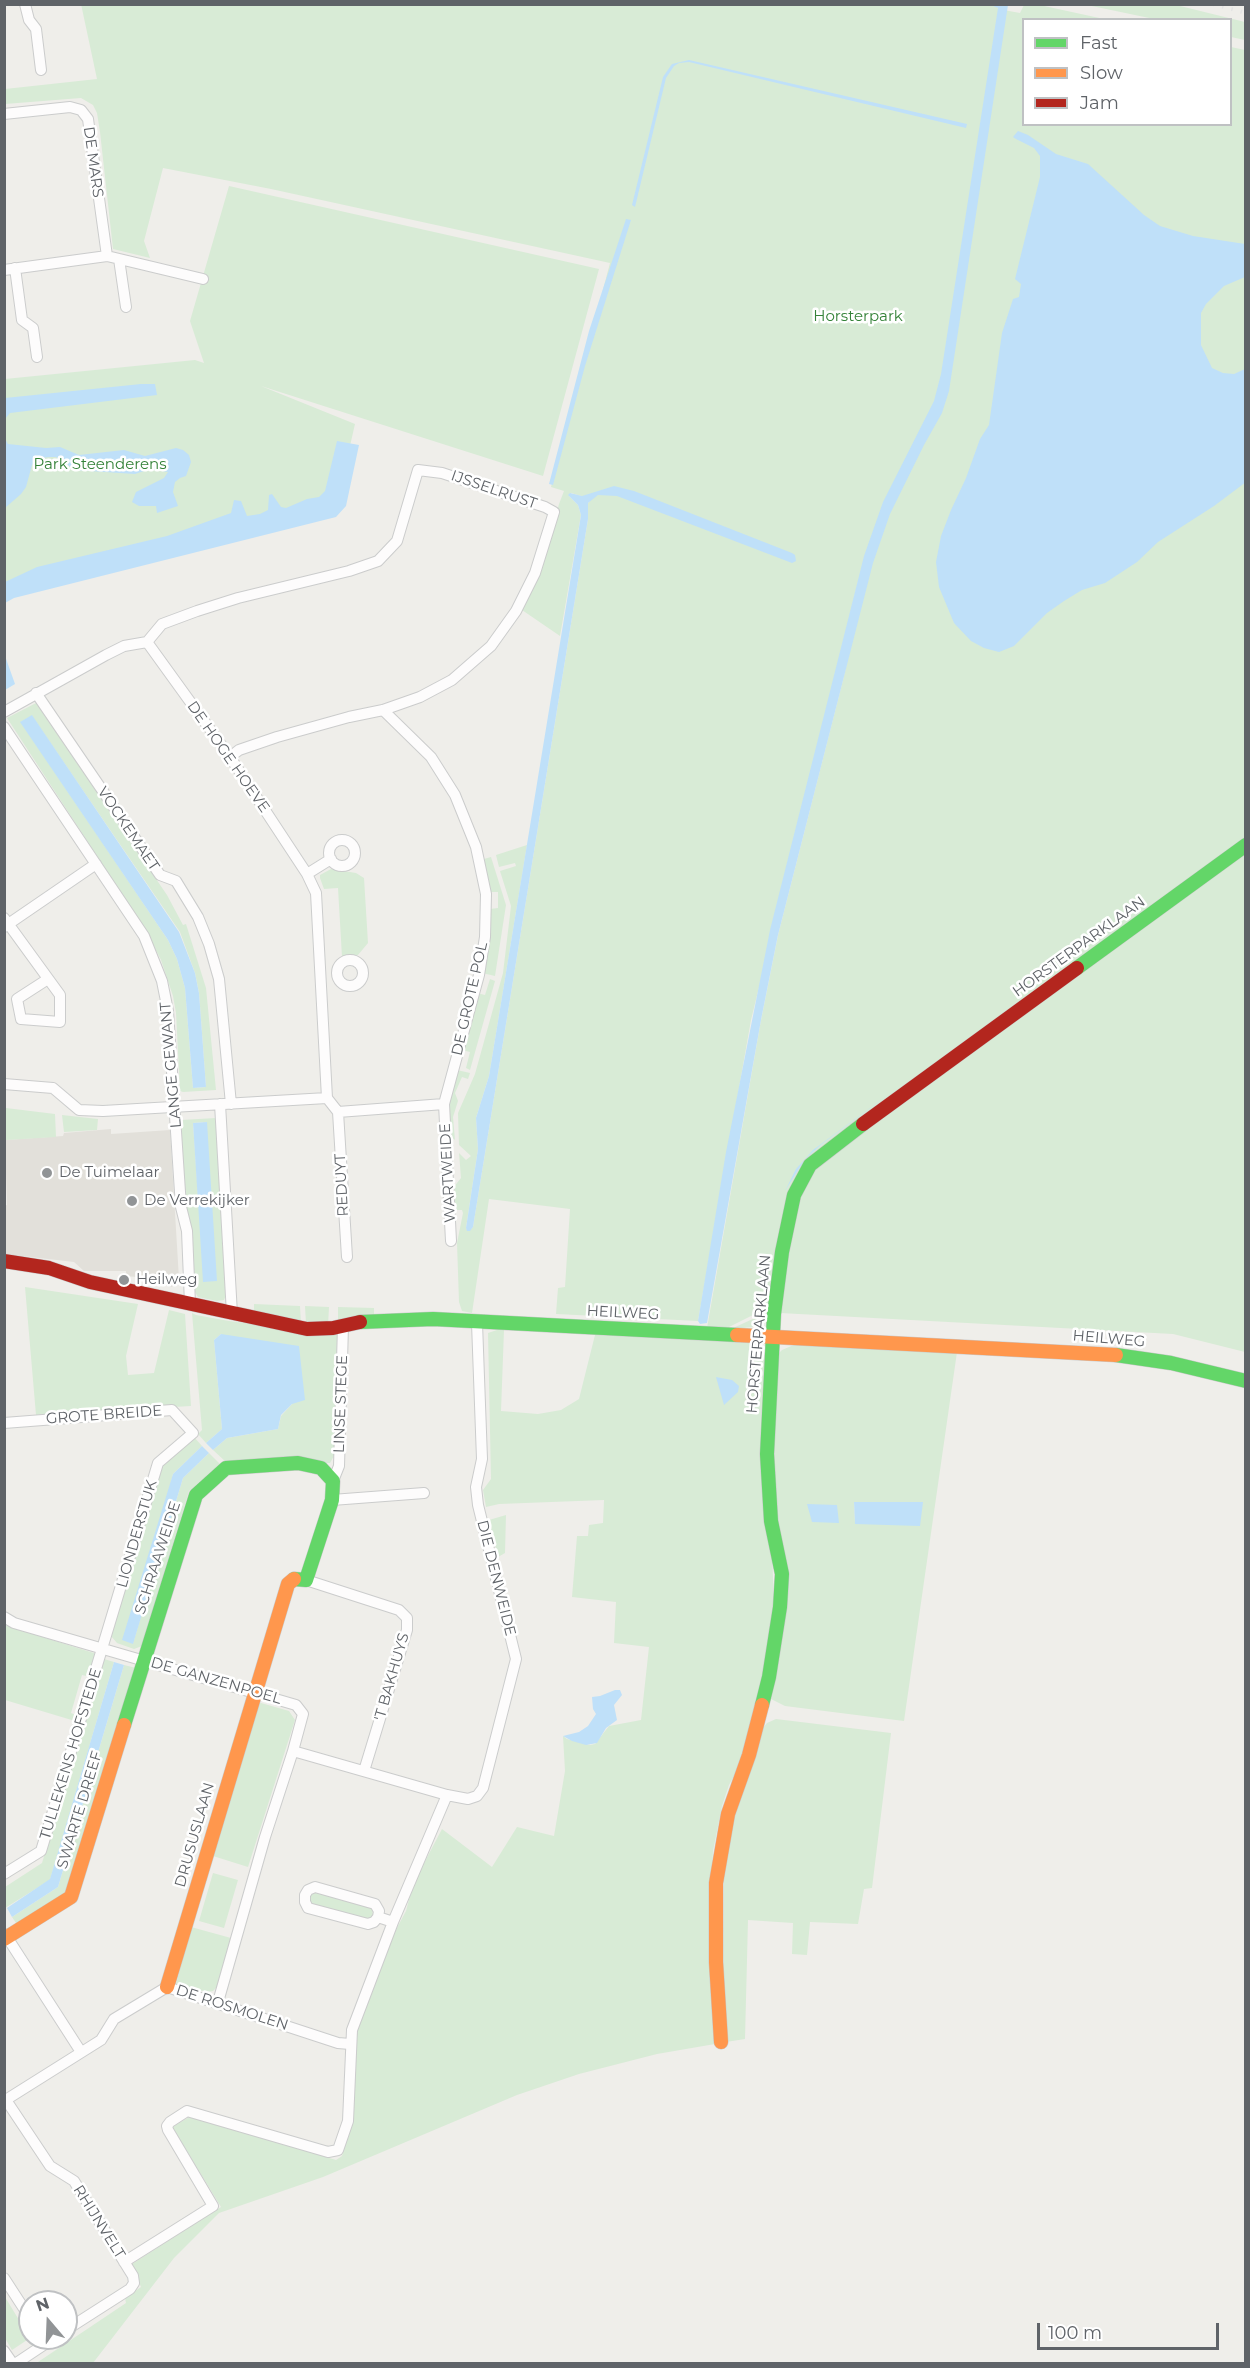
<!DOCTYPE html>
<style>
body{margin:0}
#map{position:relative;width:1250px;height:2368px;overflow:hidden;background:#efeeea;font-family:Montserrat,sans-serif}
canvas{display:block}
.frame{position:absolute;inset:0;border:6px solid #5f6368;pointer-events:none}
.legend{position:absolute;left:1022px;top:18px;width:210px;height:108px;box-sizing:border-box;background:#fff;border:2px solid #bfc1c3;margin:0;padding:8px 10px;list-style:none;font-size:18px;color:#5f6368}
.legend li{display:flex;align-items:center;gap:12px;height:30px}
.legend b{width:30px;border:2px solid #bfc1c3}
.north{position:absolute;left:18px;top:2290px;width:60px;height:60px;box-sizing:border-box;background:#fff;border:2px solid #bfc1c3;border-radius:50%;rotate:341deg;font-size:16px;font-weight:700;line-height:24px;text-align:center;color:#5f6368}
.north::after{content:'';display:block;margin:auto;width:21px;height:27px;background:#919496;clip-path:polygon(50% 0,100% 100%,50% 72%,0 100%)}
.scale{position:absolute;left:1037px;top:2323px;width:182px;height:27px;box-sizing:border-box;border:3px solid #5f6368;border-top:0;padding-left:8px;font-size:18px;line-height:21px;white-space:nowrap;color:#5f6368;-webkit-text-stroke:4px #fff;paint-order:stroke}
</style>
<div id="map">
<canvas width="1250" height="2368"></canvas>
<div class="frame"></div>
<ul class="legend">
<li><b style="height:8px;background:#63d668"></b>Fast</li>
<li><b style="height:8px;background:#ff974d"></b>Slow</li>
<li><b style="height:8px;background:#b3261e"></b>Jam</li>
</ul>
<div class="north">N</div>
<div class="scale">100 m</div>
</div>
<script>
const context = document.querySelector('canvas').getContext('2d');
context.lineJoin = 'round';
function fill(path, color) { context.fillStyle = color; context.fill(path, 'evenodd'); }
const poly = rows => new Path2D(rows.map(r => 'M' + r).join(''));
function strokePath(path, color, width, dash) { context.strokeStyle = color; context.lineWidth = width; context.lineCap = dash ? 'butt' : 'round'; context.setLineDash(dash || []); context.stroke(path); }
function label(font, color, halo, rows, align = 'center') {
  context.font = font + ' Montserrat,sans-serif'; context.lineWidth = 5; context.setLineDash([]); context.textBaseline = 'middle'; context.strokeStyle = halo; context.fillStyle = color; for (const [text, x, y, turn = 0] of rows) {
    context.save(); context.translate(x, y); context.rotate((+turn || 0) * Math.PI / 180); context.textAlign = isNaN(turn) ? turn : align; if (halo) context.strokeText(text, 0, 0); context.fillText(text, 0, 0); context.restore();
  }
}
const education = poly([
 [111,1129,111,1134,170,1130,179,1279,172,1287,159,1284,147,1278,126,1276,126,1271,84,1271,74,1262,5,1254,4,1206,7,1205,5,1140,63,1136,64,1133]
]);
const green = poly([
 [81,4,991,4,997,6,998,9,1020,13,1024,5,1035,4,1104,19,1024,20,1024,124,1230,124,1231,47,1245,50,1245,1352,1173,1334,780,1313,770,1310,755,1314,729,1327,707,1328,761,1020,778,935,843,680,865,584,858,582,751,1020,698,1321,556,1314,558,1288,565,1287,570,1209,489,1199,472,1313,462,1311,459,1302,457,1243,463,1213,462,1210,457,1210,454,1205,453,1188,461,1178,459,1153,466,1160,471,1156,459,1145,458,1113,475,1074,503,973,511,906,500,871,516,866,515,863,499,867,496,855,527,845,489,1076,476,1118,478,1149,466,1228,468,1231,473,1227,588,519,588,503,591,499,571,493,569,496,578,505,581,515,560,636,522,610,543,565,559,504,564,491,551,487,610,263,271,189,163,168,144,241,150,258,113,249,100,132,97,113,93,105,81,98,5,104,5,89,97,79],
 [1087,5,1176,5,1245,22,1245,40,1231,37,1230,20,1154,19],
 [229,186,599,269,543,476,261,386,355,424,338,498,5,586,5,379,195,360,204,363,190,321],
 [36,703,167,895,183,925,186,924,206,988,216,1090,183,1092,180,1091,176,1013,173,996,161,960,147,933,7,718],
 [32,716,180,932,195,973,199,993,206,1087,193,1088,185,988,177,959,168,940,21,722],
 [491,857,506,905,495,976,482,973,490,909,498,908,498,892,489,892,484,859],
 [331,869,356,873,364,878,368,943,358,955,342,957,338,888,324,889,320,878,320,875],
 [490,979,495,981,470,1070,466,1068,470,1052,462,1050,477,993,485,995],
 [457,1070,470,1073,468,1079,462,1077,455,1093,458,1101,453,1117,455,1140,450,1136,448,1106],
 [6,1108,55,1114,56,1137,6,1140],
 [62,1115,98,1119,97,1130,64,1132],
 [216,1118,226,1295,224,1300,217,1301,198,1297,195,1292,185,1210,181,1120],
 [207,1122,204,1282,193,1123],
 [25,1287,138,1304,126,1356,128,1375,154,1373,169,1310,185,1314,191,1406,36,1415],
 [254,1304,300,1306,301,1324,254,1317],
 [305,1306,329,1307,328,1326,306,1324],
 [338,1307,374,1308,374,1317,338,1324],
 [192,1313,196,1315,229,1321,337,1335,335,1454,330,1463,226,1462,213,1450,227,1438,278,1429,281,1416,292,1404,221,1334,214,1340,222,1429,206,1443,198,1434,202,1430],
 [768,1315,764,1322,753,1327,731,1329,757,1317],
 [497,1330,504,1330,501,1411,538,1414,561,1410,579,1399,595,1335,757,1342,765,1353,774,1606,764,1668,740,1765,729,1785,722,1806,713,1851,711,1886,715,2044,657,2054,579,2074,517,2095,323,2177,219,2213,174,2258,93,2363,35,2364,126,2303,125,2298,141,2287,132,2264,221,2207,172,2127,191,2116,336,2160,342,2156,352,2119,355,2037,384,1952,406,1911,413,1884,442,1829,492,1867,517,1827,554,1836,565,1771,563,1736,567,1739,590,1745,595,1744,609,1726,641,1720,649,1647,614,1643,616,1602,572,1597,577,1536,588,1536,589,1525,603,1523,604,1500,499,1504,486,1507,483,1490,491,1479,488,1333],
 [796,1344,957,1352,904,1721,785,1706,771,1699,780,1625,770,1478,778,1354,782,1350],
 [854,1502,922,1502,923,1503,855,1523],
 [194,1437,202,1446,173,1474,133,1643,183,1478,209,1453,220,1464,189,1491,142,1646,134,1649,117,1643,111,1636,162,1466],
 [506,1515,505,1553,498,1557,489,1520],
 [4,1625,97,1654,91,1677,82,1675,71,1713,76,1715,75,1721,5,1700],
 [104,1659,114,1662,50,1880,5,1908,5,1887,42,1863],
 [124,1665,136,1668,69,1892,18,1926,12,1917,58,1887],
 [261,1703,289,1711,295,1720,248,1867,213,1856,256,1705],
 [776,1719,891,1733,872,1888,864,1889,858,1924,810,1922,807,1955,792,1954,793,1923,748,1920,745,2039,726,2042,723,1997,724,1852,760,1732,767,1723],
 [213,1873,238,1880,224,1928,199,1921],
 [317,1892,372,1907,373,1916,367,1920,312,1905,310,1900,311,1894],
 [191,1927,231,1938,218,1986,213,1991,207,1992,176,1984],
 [5,2297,30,2338,12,2350,5,2338]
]);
const water = poly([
 [991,5,1008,5,949,391,942,413,924,445,890,514,873,563,778,935,761,1020,707,1323,700,1324,698,1321,726,1152,770,930,864,556,883,502,934,401,941,374,998,8],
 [689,60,967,124,966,128,689,62,679,63,674,66,666,78,635,207,632,205,663,77,672,64],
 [1018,131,1028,135,1056,154,1088,164,1144,215,1160,226,1193,236,1245,244,1245,277,1224,286,1206,304,1201,313,1201,345,1212,368,1223,373,1234,374,1245,369,1246,482,1214,506,1158,542,1137,562,1105,583,1082,590,1064,601,1047,613,1014,646,999,652,984,648,971,641,954,623,939,587,936,562,941,536,951,510,966,478,980,439,989,425,1002,333,1013,299,1019,297,1021,284,1015,279,1040,177,1040,156,1034,148,1016,139,1013,137],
 [626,219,631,220,585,366,553,485,549,484,589,331],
 [141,384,155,384,157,395,10,413,5,419,5,398],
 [4,437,8,444,46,448,60,447,79,455,124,450,145,456,176,448,183,450,189,455,191,462,186,476,180,478,175,482,173,492,178,506,157,513,156,506,139,506,132,502,136,492,164,478,168,472,150,469,135,474,75,470,56,457,50,457,40,458,32,465,26,487,21,494,5,508],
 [337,441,359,445,346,506,336,517,14,598,5,603,5,582,37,567,167,536,231,513,234,500,241,501,247,516,260,514,268,510,269,495,272,494,281,507,286,508,307,499,319,497,325,491],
 [614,486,634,491,792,553,795,555,796,561,792,563,617,496,598,495,588,503,588,519,473,1227,470,1231,467,1231,466,1228,478,1149,476,1118,489,1076,581,515,578,505,568,495,570,493,582,496],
 [4,653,15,684,5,690,4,690],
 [32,715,179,932,195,973,199,993,206,1087,193,1088,185,988,177,959,168,940,20,722],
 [897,1088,822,1144,805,1159,785,1191,796,1169,813,1150],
 [207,1122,217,1281,203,1282,193,1123],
 [221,1334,299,1346,305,1400,292,1404,281,1415,278,1429,227,1438,213,1450,206,1443,222,1429,214,1340],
 [716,1377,732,1380,739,1386,738,1392,724,1405],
 [202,1446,209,1453,183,1478,133,1644,122,1640,173,1474],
 [854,1502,923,1502,920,1526,855,1524],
 [807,1504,837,1505,839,1523,812,1522],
 [114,1662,124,1665,58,1887,12,1917,7,1908,50,1879],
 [615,1690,620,1690,622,1695,614,1705,617,1720,606,1728,597,1743,586,1745,572,1741,563,1736,579,1732,588,1726,596,1714,593,1709,592,1697,600,1696]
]);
const street = poly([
 [25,4,29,20,36,29,41,70],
 [4,114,70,107,81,110,88,119,107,256,4,270],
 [107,256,203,279],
 [119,259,126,307],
 [15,268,22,320,33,328,37,357],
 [147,642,162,624,197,611,238,598,349,571,378,561,397,541,418,470,442,473,545,507,554,512,535,573,516,611,491,646,452,680,420,697,383,710,349,717,277,737,239,750,230,757],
 [147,642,230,757,307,874,316,893,327,1098,338,1112],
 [36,693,160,875,176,881,198,917,209,944,219,979,231,1104],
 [383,710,431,757,455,795,476,847,486,894,485,937,479,975,444,1104,451,1241],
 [4,712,106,655,124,646,147,642],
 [4,727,144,936,162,981,168,1011,181,1207,187,1231,190,1304],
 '329 853a13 13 0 1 1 26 0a13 13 0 1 1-26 0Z',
 [307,874,331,859],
 [4,918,60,995,60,1022,21,1019,17,999,48,979],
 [4,927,96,864],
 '337 973a13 13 0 1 1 26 0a13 13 0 1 1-26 0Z',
 [4,1084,53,1088,79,1110,103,1111,327,1098],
 [220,1104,232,1314],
 [338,1112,347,1257],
 [338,1112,444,1104],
 [4,1423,172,1410,193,1433,158,1463,41,1851,4,1874],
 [333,1481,339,1466,343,1326],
 [332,1500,424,1493],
 [306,1580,399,1610,407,1618,407,1630,364,1771],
 [4,1617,14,1623,296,1705,303,1714,293,1751,447,1795,468,1799,477,1796,483,1788,516,1659,478,1505,476,1487,482,1459,477,1323],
 [378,1917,379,1911,375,1904,315,1887,308,1890,305,1895,305,1902,308,1908,368,1924,374,1922,378,1917,393,1922],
 [5,1934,81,2052],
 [218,2002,265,1837,293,1751],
 [6,2100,50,2166,74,2181,133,2276,134,2283,130,2289,66,2330],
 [4,2101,101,2040,114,2019,167,1987,338,2043,350,2044],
 [124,2262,213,2206,168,2130,167,2126,170,2122,187,2111,328,2152,338,2150,348,2121,352,2030,393,1922,447,1795],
 [4,2278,30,2318],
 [4,2351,13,2364],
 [15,2364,54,2338]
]);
const fast = poly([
 [1077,968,1246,845],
 [360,1322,433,1319,737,1335],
 [1116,1355,1171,1363,1246,1381],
 [762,1705,769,1677,780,1607,782,1574,771,1521,767,1454,774,1314,782,1252,794,1195,810,1165,863,1124],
 [124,1725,196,1495,226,1468,298,1463,321,1468,333,1481,332,1500,306,1580,294,1579]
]);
const slow = poly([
 [737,1335,1116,1355],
 [4,1939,71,1897,124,1725],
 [167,1987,288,1584,294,1579],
 [721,2042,716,1962,716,1883,728,1814,749,1755,762,1705]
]);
const jam = poly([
 [863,1124,1077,968],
 [4,1261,49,1268,90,1282,307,1329,333,1328,360,1322]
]);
const rail = poly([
 [1213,4,1246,13]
]);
const markers = [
 [47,1173,6,"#919496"],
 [132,1201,6,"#919496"],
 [124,1280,6,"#919496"]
];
const streetNames = [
 ["DE MARS",93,162,82],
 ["IJSSELRUST",494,490,19],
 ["DE HOGE HOEVE",228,757,55],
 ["VOCKEMAET",128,829,56],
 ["HORSTERPARKLAAN",1079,947,-36],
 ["DE GROTE POL",470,999,-77],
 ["LANGE GEWANT",171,1065,-95],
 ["WARTWEIDE",448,1173,-93],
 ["REDUYT",342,1185,-93],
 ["HEILWEG",623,1313,3],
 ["HORSTERPARKLAAN",759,1334,-85],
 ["HEILWEG",1109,1339,5],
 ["LINSE STEGE",341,1404,-88],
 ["GROTE BREIDE",104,1415,-4],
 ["LIONDERSTUK",137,1534,-74],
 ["SCHRAAWEIDE",158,1558,-72],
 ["DIE DENWEIDE",496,1578,76],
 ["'T BAKHUYS",392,1677,-74],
 ["DE GANZENPOEL",216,1681,16],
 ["TULLEKENS HOFSTEDE",71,1754,-73],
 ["SWARTE DREEF",80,1810,-73],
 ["DRUSUSLAAN",195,1835,-74],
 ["DE ROSMOLEN",232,2008,18],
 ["RHIJNVELT",99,2222,58]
];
const parkNames = [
 ["Horsterpark",858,317],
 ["Park Steenderens",100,465]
];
const poiNames = [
 ["De Tuimelaar",59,1173],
 ["De Verrekijker",144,1201],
 ["Heilweg",136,1280]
];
fill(education, '#e2e0da');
fill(green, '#d8ebd6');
fill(water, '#bfe0f9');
strokePath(street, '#cbcccc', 12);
strokePath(fast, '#cacacb', 15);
strokePath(slow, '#cacacb', 15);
strokePath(jam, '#cacacb', 15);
strokePath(street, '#fdfcfc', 10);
strokePath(fast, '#63d668', 14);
strokePath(slow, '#ff974d', 14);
strokePath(jam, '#b3261e', 14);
strokePath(rail, '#e4e4e4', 4, [1.5, 8]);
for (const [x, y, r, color] of markers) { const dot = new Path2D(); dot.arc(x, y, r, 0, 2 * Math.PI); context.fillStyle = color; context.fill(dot); strokePath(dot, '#fff', 2); }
label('15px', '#5f6368', '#fff', streetNames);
label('15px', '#348238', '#fff', parkNames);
label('15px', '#5f6368', '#fff', poiNames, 'left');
</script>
